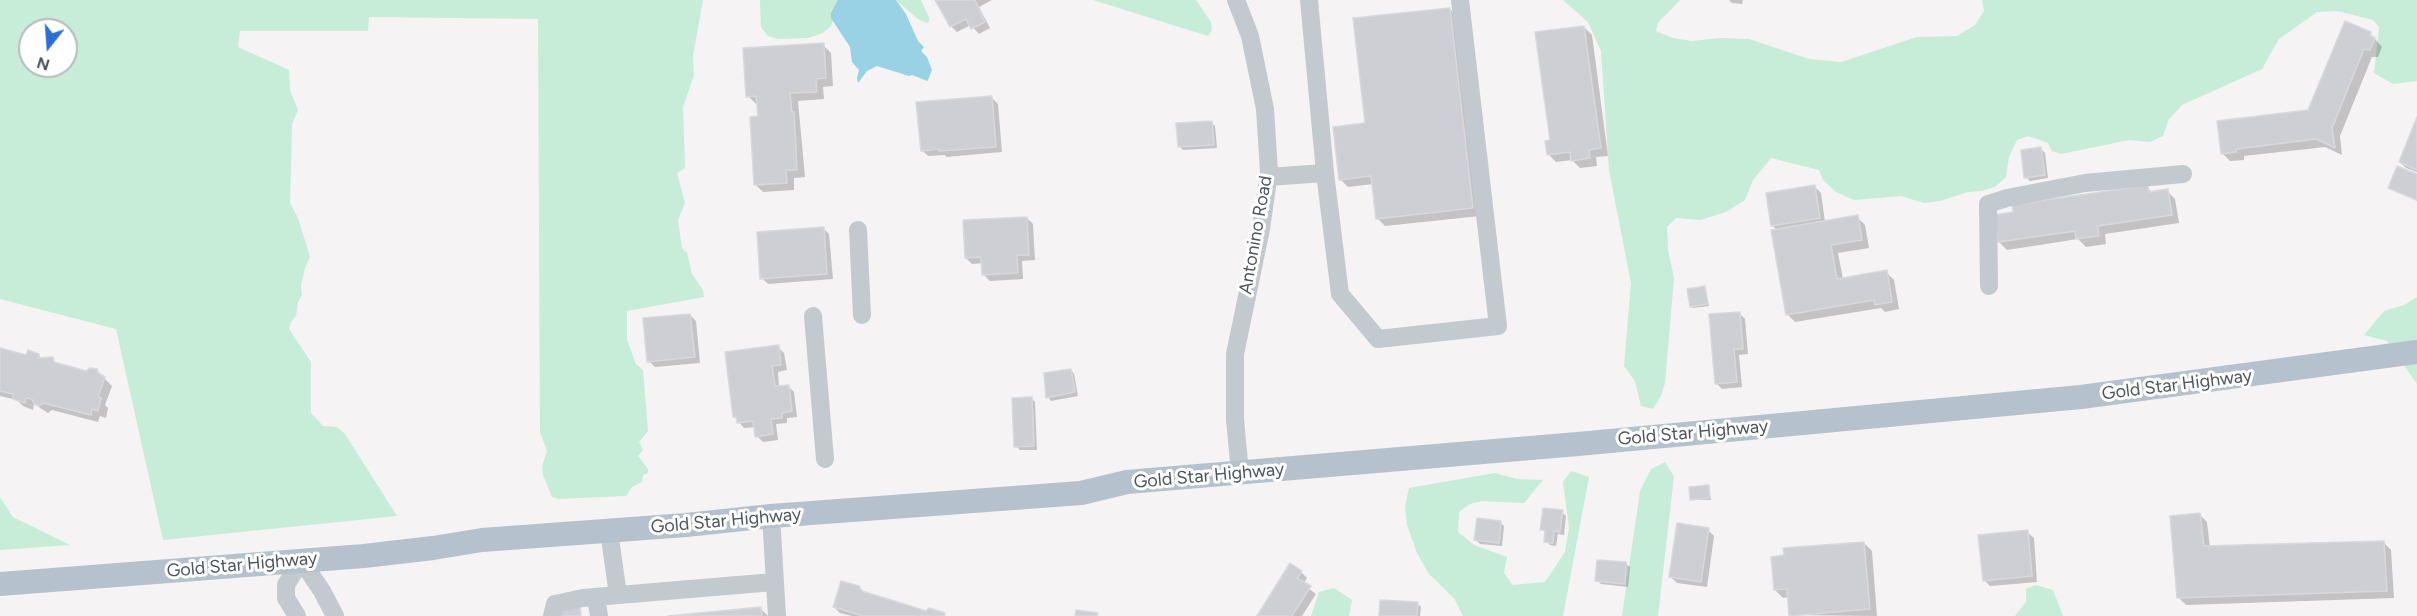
<!DOCTYPE html>
<style>
body{margin:0}
#map{position:relative;width:2417px;height:616px;overflow:hidden;background:#f5f3f3;font-family:Figtree,sans-serif}
canvas{display:block}
.north{position:absolute;left:18px;top:18px;width:60px;height:60px;box-sizing:border-box;background:#fff;border:2px solid #b7bbbf;border-radius:50%;rotate:197deg;font-size:16px;font-weight:700;line-height:24px;text-align:center;color:#4c555e}
.north::after{content:'';display:block;margin:auto;width:21px;height:27px;background:#2e6ed4;clip-path:polygon(50% 0,100% 100%,50% 72%,0 100%)}
</style>
<div id="map">
<canvas width="2417" height="616"></canvas>
<div class="north">N</div>
</div>
<script>
const context = document.querySelector('canvas').getContext('2d');
context.lineJoin = 'round';
function fill(path, color) { context.fillStyle = color; context.fill(path, 'evenodd'); }
const poly = rows => new Path2D(rows.map(r => 'M' + r).join(''));
function strokePath(path, color, width, dash) { context.strokeStyle = color; context.lineWidth = width; context.lineCap = dash ? 'butt' : 'round'; context.setLineDash(dash || []); context.stroke(path); }
function label(font, color, halo, rows, align = 'center') {
  context.font = font + ' Figtree,sans-serif'; context.lineWidth = 6; context.setLineDash([]); context.textBaseline = 'middle'; context.strokeStyle = halo; context.fillStyle = color; for (const [text, x, y, turn = 0] of rows) {
    context.save(); context.translate(x, y); context.rotate((+turn || 0) * Math.PI / 180); context.textAlign = isNaN(turn) ? turn : align; if (halo) context.strokeText(text, 0, 0); context.fillText(text, 0, 0); context.restore();
  }
}
const green = poly([
 [0,0,703,0,693,56,694,75,683,107,685,168,677,173,685,203,678,220,682,248,687,253,692,274,703,290,704,297,627,311,627,340,636,364,643,370,648,431,639,442,643,450,638,456,648,469,648,473,643,475,642,482,632,487,626,496,559,499,552,497,543,475,542,466,547,451,540,432,538,19,369,17,368,31,240,31,238,47,289,70,290,90,298,110,292,124,290,203,298,218,310,257,305,268,301,285,302,295,298,302,296,316,291,322,289,329,311,362,311,413,323,426,337,427,345,434,397,516,163,540,116,329,0,299],
 [30,30,66,30,66,66,30,66],
 [760,0,841,0,831,26,823,33,808,38,778,39,768,36,761,27],
 [896,0,921,0,930,20,927,23,918,19],
 [1093,0,1196,0,1211,22,1212,30,1208,36],
 [1563,0,1680,0,1658,23,1656,31,1673,38,1692,41,1720,38,1749,39,1809,59,1841,62,1917,37,1957,36,1975,25,1984,11,1982,0,2417,0,2417,81,2393,84,2374,73,2379,27,2373,20,2337,11,2317,12,2279,39,2262,69,2182,105,2169,119,2163,136,2150,142,2129,140,2061,154,2052,151,2048,143,2028,136,2017,140,2009,157,2006,177,1995,187,1981,191,1968,192,1940,201,1924,203,1901,196,1854,200,1836,192,1823,180,1819,170,1771,158,1753,180,1745,200,1726,212,1700,220,1676,218,1667,227,1668,250,1674,278,1665,383,1661,396,1653,409,1641,406,1635,381,1624,366,1631,283,1609,170,1601,51,1588,22],
 [2417,297,2417,384,2387,341,2364,335,2384,311,2404,305],
 [1665,462,1674,476,1658,616,1622,616,1640,491,1651,469],
 [1571,471,1589,477,1563,616,1463,616,1455,600,1429,574,1417,553,1407,525,1405,506,1409,488,1495,473,1517,479,1543,480,1524,503,1482,501,1470,504,1459,512,1458,532,1474,545,1507,557,1504,573,1513,585,1545,582,1565,552,1569,528,1563,482],
 [0,497,13,517,70,545,0,550],
 [2036,585,2053,590,2063,616,2015,616,2026,602,2026,589],
 [1334,588,1352,600,1349,616,1311,616,1319,592]
]);
const water = poly([
 [838,0,896,0,906,14,918,41,924,47,921,51,927,57,932,70,928,80,927,81,912,75,909,76,877,66,867,71,858,83,857,78,859,70,852,62,850,47,831,18,831,13]
]);
const shadow = poly([
 [937,0,992,0,979,7,990,28,979,34,971,25,957,32,951,26],
 [1729,0,1743,0,1742,4,1732,3],
 [1450,9,1458,17,1480,216,1385,226,1377,218,1374,184,1348,187,1340,179,1367,124],
 [1584,27,1592,35,1608,156,1596,157,1597,166,1580,168,1572,160,1556,162,1548,154],
 [2370,33,2382,47,2378,57,2372,57,2340,136,2342,155,2325,147,2244,156,2244,160,2230,161,2222,153,2309,111],
 [823,45,831,53,833,86,823,87,824,99,798,101,805,177,794,178,794,190,763,192,755,184,758,104,756,104,748,96],
 [992,98,998,104,1002,152,946,157,945,155,928,156,922,150],
 [2417,121,2417,172,2406,168,2400,162],
 [1211,122,1215,126,1217,148,1183,150,1179,146],
 [2041,149,2045,153,2048,178,2030,181,2026,177],
 [2417,176,2417,201,2390,187],
 [1815,187,1821,193,1825,222,1857,217,1865,225,1869,248,1838,253,1843,279,1886,272,1894,280,1899,309,1885,312,1881,308,1795,322,1787,314,1777,230,1773,226],
 [2147,187,2153,193,2167,191,2175,199,2179,223,2105,234,2106,244,2086,247,2078,239,2007,250,1999,242,2015,213],
 [1027,218,1033,224,1035,260,1022,261,1023,279,990,281,984,275,983,263,972,264,966,258],
 [823,228,829,234,833,279,768,284,762,278],
 [1705,287,1709,306,1693,308,1691,307],
 [1739,313,1745,319,1748,354,1739,355,1742,387,1722,389,1716,383],
 [690,315,696,321,700,363,655,367,649,361],
 [778,347,784,353,787,370,778,372,779,387,788,386,794,392,797,417,787,418,787,423,776,424,778,440,763,442,757,436,756,427,744,428,734,416],
 [0,349,27,357,38,355,43,359,52,359,58,364,86,372,96,370,112,386,105,405,108,408,106,418,100,416,98,422,52,410,48,413,34,404,33,410,23,406,17,400,0,396],
 [1071,370,1074,374,1078,396,1051,401,1048,397],
 [1031,398,1035,402,1037,450,1020,450,1016,446],
 [1709,487,1711,500,1692,500],
 [1562,512,1566,516,1564,535,1558,534,1556,546,1550,545,1546,541,1545,533,1542,529],
 [2199,514,2207,522,2210,548,2383,542,2391,550,2394,598,2186,605,2178,597],
 [1500,522,1504,526,1502,546,1480,544,1476,540],
 [1708,530,1714,536,1707,587,1677,583,1671,577],
 [2027,532,2034,538,2037,582,1990,586,1984,580],
 [1864,543,1872,551,1877,616,1790,615,1789,597,1783,598,1775,590],
 [1626,564,1630,567,1628,587,1601,584,1597,580],
 [1301,572,1307,578,1303,584,1316,594,1302,616,1259,616],
 [865,594,926,612,946,616,852,616,840,613,834,607],
 [1417,603,1421,607,1420,616,1381,616],
 [760,608,768,616,683,616]
]);
const building = poly([
 [935,0,975,0,985,22,971,29,966,19,950,27,935,0],
 [1450,8,1473,208,1376,219,1371,176,1339,180,1333,127,1365,123,1353,18,1450,8],
 [2345,21,2371,32,2370,35,2375,38,2370,50,2364,49,2332,128,2335,148,2316,139,2237,149,2236,152,2221,154,2217,121,2308,110,2345,21],
 [1584,26,1601,148,1589,150,1590,158,1571,161,1570,152,1547,155,1545,141,1550,140,1535,32,1584,26],
 [824,43,826,78,816,79,817,92,790,93,792,112,794,112,797,170,786,170,787,183,754,185,750,117,758,116,756,96,746,97,743,48,824,43],
 [992,96,996,147,939,151,939,149,921,151,916,102,992,96],
 [2417,117,2417,170,2399,162,2417,117],
 [1212,121,1214,145,1178,147,1176,123,1212,121],
 [2041,147,2045,175,2024,178,2021,150,2041,147],
 [2397,166,2417,174,2417,200,2388,188,2397,166],
 [1815,185,1820,218,1771,226,1766,193,1815,185],
 [2148,185,2149,192,2168,189,2172,215,2098,226,2099,236,2076,239,2075,231,1998,242,1994,215,2013,212,2012,205,2148,185],
 [1858,215,1862,240,1831,245,1837,279,1887,270,1892,302,1875,305,1874,300,1786,315,1771,230,1858,215],
 [1027,217,1029,255,1017,255,1018,273,982,275,981,257,965,258,963,220,1027,217],
 [824,227,827,274,760,279,757,232,824,227],
 [1705,286,1708,304,1690,307,1687,289,1705,286],
 [1740,312,1743,349,1734,349,1737,382,1715,384,1709,314,1740,312],
 [690,314,695,357,647,362,643,318,690,314],
 [779,345,781,365,772,366,775,386,789,385,792,411,782,413,782,418,771,419,773,434,755,437,753,421,737,423,736,417,733,417,725,352,779,345],
 [0,348,26,355,28,350,39,354,38,358,53,357,54,362,86,371,90,368,97,369,98,373,105,377,98,397,101,398,98,411,92,409,91,415,43,403,39,406,34,404,32,399,26,398,25,403,13,399,13,394,0,391,0,348],
 [1071,369,1075,392,1046,398,1044,373,1071,369],
 [1032,397,1034,446,1014,447,1012,398,1032,397],
 [1709,485,1710,498,1690,500,1689,487,1709,485],
 [1543,508,1563,510,1560,532,1554,531,1553,543,1544,542,1545,530,1540,530,1543,508],
 [2200,513,2204,546,2384,541,2387,591,2177,598,2170,516,2200,513],
 [1477,518,1501,521,1499,543,1474,540,1477,518],
 [1677,523,1709,528,1701,582,1669,577,1677,523],
 [2028,530,2032,576,1983,581,1978,535,2028,530],
 [1864,542,1870,609,1789,616,1787,589,1774,590,1771,557,1784,555,1783,548,1864,542],
 [1597,560,1626,562,1625,584,1595,581,1597,560],
 [1290,563,1302,571,1297,578,1311,586,1292,616,1257,616,1290,563],
 [841,581,859,586,862,591,926,611,929,608,945,613,944,616,863,616,833,607,841,581],
 [1380,600,1418,602,1417,616,1379,616,1380,600],
 [580,607,581,616,560,616,560,609,580,607],
 [761,607,762,616,668,616,761,607],
 [1076,610,1098,613,1097,616,1075,616,1076,610]
]);
const minor = poly([
 [1236,0,1250,36,1265,109,1269,172,1261,229,1235,354,1235,419,1240,473],
 [1325,173,1340,294,1378,339,1498,326,1460,0],
 [1268,177,1325,173,1309,0],
 [858,230,862,315],
 [1989,286,1988,204,2007,198,2085,183,2183,174],
 [813,316,825,459],
 [771,516,777,616],
 [609,531,618,595],
 [596,597,599,616],
 [297,616,286,598,286,585,301,560,322,591,335,616],
 [552,616,555,604,583,598,774,582]
]);
const major = poly([
 [0,584,364,556,433,548,482,540,686,525,771,516,1081,493,1127,482,1578,444,2081,397,2417,352]
]);
const streetNames = [
 ["Antonino Road",1256,235,-80],
 ["Gold Star Highway",2177,385,-7],
 ["Gold Star Highway",1693,433,-5],
 ["Gold Star Highway",1209,476,-5],
 ["Gold Star Highway",726,521,-5],
 ["Gold Star Highway",242,565,-5]
];
fill(green, '#c7ecd7');
fill(water, '#99d1e5');
fill(shadow, '#0003');
fill(building, '#cdcfd4');
strokePath(building, '#d7d9dd', 1.5);
strokePath(minor, '#c2c9cf', 18);
strokePath(major, '#b6c1ce', 24);
label('18px', '#4c555e', '#fff', streetNames);
</script>
